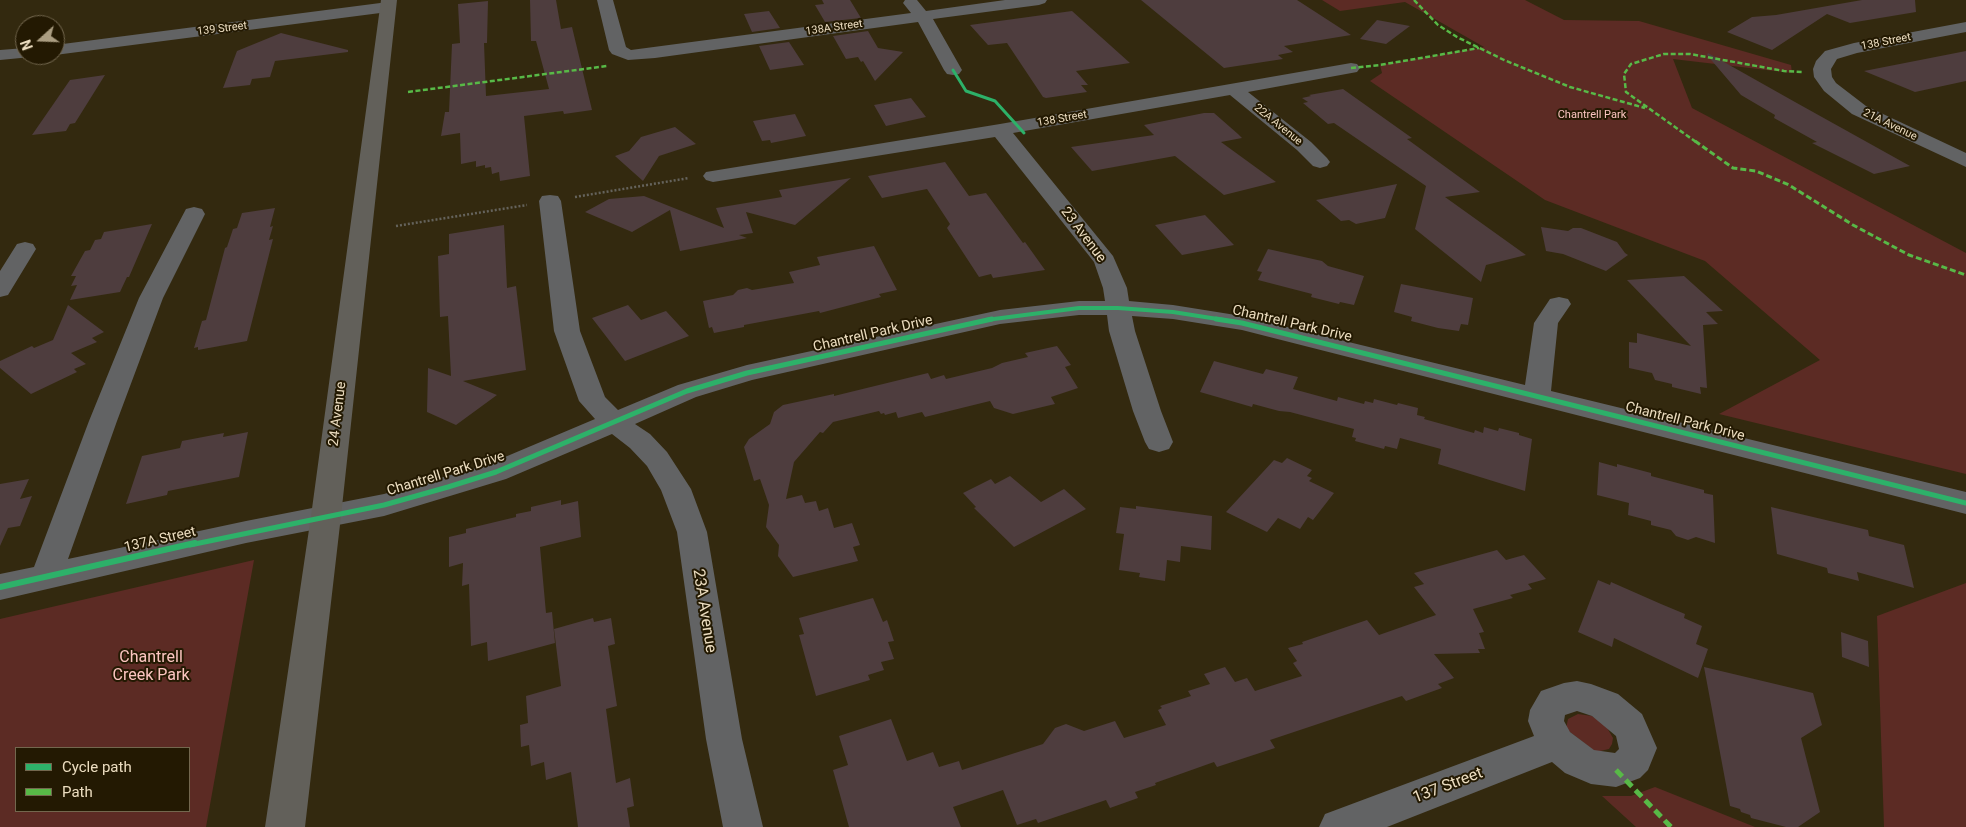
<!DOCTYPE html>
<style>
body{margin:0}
#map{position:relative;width:1966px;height:827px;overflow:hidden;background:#33290f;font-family:Roboto,sans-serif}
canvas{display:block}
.legend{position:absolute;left:15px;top:747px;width:175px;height:65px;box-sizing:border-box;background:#231902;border:1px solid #73674e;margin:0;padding:6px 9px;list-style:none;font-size:15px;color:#ecddc0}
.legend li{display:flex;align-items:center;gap:10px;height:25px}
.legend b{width:25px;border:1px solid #73674e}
.north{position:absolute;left:15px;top:15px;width:50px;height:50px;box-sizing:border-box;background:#231902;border:1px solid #73674e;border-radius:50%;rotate:250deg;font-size:14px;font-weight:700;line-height:20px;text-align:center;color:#ecddc0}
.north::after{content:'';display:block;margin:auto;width:18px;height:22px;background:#ab9e82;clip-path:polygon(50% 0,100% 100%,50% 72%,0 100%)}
</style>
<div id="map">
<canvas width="1966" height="827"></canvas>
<ul class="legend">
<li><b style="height:6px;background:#2db169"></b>Cycle path</li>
<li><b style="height:6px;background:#58b947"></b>Path</li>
</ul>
<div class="north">N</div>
</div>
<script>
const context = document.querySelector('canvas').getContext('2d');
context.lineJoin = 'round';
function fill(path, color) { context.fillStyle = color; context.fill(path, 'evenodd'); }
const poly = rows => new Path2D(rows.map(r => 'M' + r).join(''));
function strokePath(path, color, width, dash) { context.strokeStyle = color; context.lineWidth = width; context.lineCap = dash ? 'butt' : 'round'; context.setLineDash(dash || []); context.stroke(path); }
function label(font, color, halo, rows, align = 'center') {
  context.font = font + ' Roboto,sans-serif'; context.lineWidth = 4; context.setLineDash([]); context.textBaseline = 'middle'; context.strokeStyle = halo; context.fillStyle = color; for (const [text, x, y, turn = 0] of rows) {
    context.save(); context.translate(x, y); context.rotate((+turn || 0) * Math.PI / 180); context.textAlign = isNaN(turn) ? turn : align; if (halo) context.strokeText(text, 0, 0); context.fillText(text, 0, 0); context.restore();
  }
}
const green = poly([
 [1322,0,1525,0,1564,20,1639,21,1791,65,1792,73,1673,59,1692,108,1966,253,1966,474,1719,414,1820,360,1705,261,1545,200,1370,81,1382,73,1380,65,1484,47,1405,2,1340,11],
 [254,560,206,827,0,827,0,619],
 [16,748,189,748,189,811,16,811],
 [1966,583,1966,827,1884,827,1877,616],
 [1578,714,1592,716,1606,726,1613,738,1612,744,1609,749,1596,752,1566,729,1568,719],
 [1655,787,1755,827,1636,827,1602,796,1631,796]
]);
const building = poly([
 [530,0,556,0,561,29,572,27,592,110,564,114,563,111,524,116,530,176,500,181,499,172,492,174,491,167,485,168,485,165,476,167,476,161,461,164,460,133,441,136,445,112,449,112,452,44,460,43,458,4,488,1,487,43,484,43,486,96,549,89,536,41,531,41],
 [822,0,850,0,861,18,825,22,815,5,824,4],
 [1141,0,1297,0,1351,35,1284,46,1293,52,1278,55,1283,59,1224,68],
 [1862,0,1915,0,1916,12,1850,23,1827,14,1772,50,1727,32,1752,17,1776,15],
 [769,11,780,28,752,32,744,14],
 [1072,11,1130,63,1076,71,1088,85,1081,85,1087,92,1046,98,1043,97,1007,43,988,45,970,25],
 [1377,20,1410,26,1386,44,1360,39],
 [868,31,878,48,903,52,875,81,863,61,861,62,858,57,846,59,833,36],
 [281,33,348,50,348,52,275,61,270,77,252,79,250,85,223,88,237,51],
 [789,42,804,65,770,70,759,46],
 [1966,51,1966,81,1915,92,1864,71],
 [1708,53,1795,102,1910,166,1874,174,1812,143,1817,142,1774,118,1775,115,1741,95,1707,55],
 [105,75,75,123,70,124,66,131,32,135,70,80],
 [1343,89,1412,138,1407,139,1480,192,1445,197,1526,255,1486,265,1481,282,1415,229,1426,186,1334,123,1328,124,1303,103,1308,102,1302,98,1311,96,1309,95],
 [911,98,926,117,886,126,874,105],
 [1204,113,1214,113,1238,134,1242,138,1221,142,1276,182,1224,195,1175,156,1092,171,1071,147,1154,135,1144,125],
 [795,114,806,136,771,143,770,140,762,141,753,121],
 [675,127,696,144,659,156,643,181,615,156,629,151,641,137],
 [945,162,969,196,986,193,1023,243,1025,242,1045,270,993,278,991,274,979,277,947,228,950,224,927,189,882,198,868,176],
 [851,178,795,225,746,212,753,233,739,235,747,238,680,251,670,210,632,232,585,212,609,199,644,196,724,228,716,208,782,197,779,190],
 [1397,184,1385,218,1356,224,1349,220,1341,221,1316,200],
 [275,208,270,227,273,226,269,240,273,239,247,341,198,350,198,347,194,348,202,321,206,320,225,248,227,247,233,229,237,228,242,213],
 [1205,215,1234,245,1182,255,1155,225],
 [152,224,129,277,127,277,120,292,70,300,77,285,71,286,76,276,71,276,85,251,90,250,95,240,101,239,104,232],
 [504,225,507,288,516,286,526,370,463,381,497,395,456,425,427,412,428,368,451,376,448,316,440,317,438,256,449,254,449,234],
 [1541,227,1568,231,1573,228,1581,228,1617,242,1625,253,1628,255,1606,271,1563,254,1546,251],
 [874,246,897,290,879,294,881,297,820,313,819,311,744,325,744,327,714,333,712,327,709,328,703,301,733,295,738,290,747,288,752,290,794,283,789,272,820,265,817,257],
 [1268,249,1322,261,1328,266,1364,276,1354,305,1340,302,1339,304,1311,297,1312,294,1258,280,1262,272,1257,271],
 [1684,276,1723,311,1706,312,1718,324,1703,325,1707,388,1700,387,1701,394,1672,387,1672,384,1655,380,1652,373,1629,368,1629,342,1637,343,1637,333,1691,346,1627,280],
 [1401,284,1473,298,1468,325,1461,324,1459,331,1438,328,1411,321,1412,317,1394,312],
 [68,305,104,332,92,338,97,342,71,353,86,364,74,369,77,372,31,394,0,368,0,361,32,346,34,348,53,340],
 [628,305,641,320,666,311,689,336,625,361,592,318],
 [1057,346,1071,365,1065,367,1078,388,1051,397,1055,404,1013,414,994,408,990,401,925,417,922,412,898,418,896,412,885,415,884,413,881,414,879,411,833,422,823,433,820,432,794,462,786,499,802,495,805,503,816,501,819,511,828,508,834,528,852,523,860,545,853,547,858,561,793,577,778,556,779,545,766,527,769,505,760,479,754,481,744,447,749,439,770,424,774,412,783,405,834,394,834,396,928,373,931,379,944,375,946,379,992,368,1002,363,1028,357,1025,353],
 [1214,361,1263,374,1266,369,1298,377,1293,389,1337,401,1338,397,1364,404,1365,401,1373,403,1374,399,1397,405,1398,403,1418,408,1417,415,1425,417,1424,419,1474,433,1475,430,1483,433,1484,427,1498,431,1499,428,1519,433,1519,435,1532,439,1525,491,1438,464,1441,449,1400,438,1397,449,1385,446,1384,449,1355,441,1356,438,1352,437,1354,429,1290,412,1279,411,1253,404,1252,407,1200,392],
 [248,432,239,477,168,491,167,495,126,504,142,456,180,448,182,441,224,433,223,437],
 [1287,458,1312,470,1307,476,1312,478,1309,481,1334,493,1313,520,1308,517,1300,529,1278,518,1267,532,1226,512,1274,460,1282,463],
 [1599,462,1617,467,1617,464,1651,473,1651,476,1704,490,1704,493,1713,495,1715,543,1696,537,1688,540,1676,536,1671,530,1651,525,1651,521,1628,515,1629,503,1597,495],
 [1010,476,1041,502,1064,489,1086,509,1014,547,974,508,976,507,963,493,991,479,995,484],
 [29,479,20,499,32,496,20,526,8,528,0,546,0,484],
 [561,500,561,505,578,501,581,537,540,547,546,613,552,612,555,643,488,661,487,642,471,646,469,584,462,586,463,563,449,567,449,537,466,533,466,529,516,517,516,514,531,511,531,507],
 [1136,506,1212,516,1211,550,1181,546,1180,562,1167,560,1165,581,1139,577,1140,573,1119,570,1124,534,1116,533,1120,507,1136,509],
 [1771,507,1868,530,1869,536,1904,545,1914,588,1857,572,1859,581,1828,573,1827,568,1777,554],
 [1497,550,1506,560,1524,555,1546,579,1528,584,1532,589,1510,595,1513,598,1473,609,1484,632,1479,633,1485,649,1478,649,1480,653,1434,654,1454,678,1438,684,1442,688,1406,701,1402,696,1270,740,1275,748,1217,767,1214,762,1155,783,1156,785,1135,792,1138,798,1110,808,1106,800,1038,823,1036,819,1017,825,1003,790,953,807,961,827,849,827,833,770,848,765,839,736,891,719,907,761,933,752,939,767,959,761,962,770,1043,744,1055,728,1066,724,1084,731,1115,721,1124,738,1166,725,1158,710,1162,708,1160,706,1191,696,1188,691,1210,684,1204,674,1225,667,1235,682,1247,678,1255,691,1302,676,1293,663,1297,661,1288,648,1303,644,1302,642,1367,620,1379,635,1436,615,1414,587,1424,584,1414,573],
 [1598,580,1610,585,1611,582,1661,604,1685,614,1684,618,1702,626,1696,644,1708,649,1698,678,1614,638,1612,647,1578,632],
 [873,598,883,622,887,620,894,641,888,642,894,659,881,662,884,670,868,675,870,680,816,696,799,635,804,634,799,618],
 [593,618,594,622,611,618,615,644,608,646,617,706,606,709,616,783,630,778,634,806,627,808,630,827,578,827,571,772,546,780,544,762,531,766,529,745,521,747,520,725,528,723,526,696,561,686,554,629],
 [1841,632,1868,641,1869,667,1842,657],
 [1704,667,1813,693,1822,725,1801,738,1820,812,1798,827,1786,827,1751,818,1750,815,1741,812,1740,809,1730,806]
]);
const path = poly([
 [575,197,689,178],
 [396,226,527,205]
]);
const minor = poly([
 [597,0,613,0,626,47,631,50,911,13,903,3,905,0,917,0,926,11,1005,0,1047,0,1045,3,1039,5,933,19,962,70,959,74,953,75,947,74,944,70,918,22,655,58,628,60,612,54,609,50,597,0],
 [388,2,394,4,396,7,394,10,388,12,55,55,55,45,388,2],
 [1966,22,1966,32,1857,53,1837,59,1831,69,1832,77,1836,83,1866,106,1966,153,1966,167,1852,114,1824,91,1814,77,1813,69,1816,61,1825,51,1854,43,1966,22],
 [25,48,25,55,32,55,31,57,0,60,0,50,25,48],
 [1351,63,1357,64,1360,68,1357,72,1248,92,1311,142,1327,158,1330,162,1327,166,1320,168,1313,166,1297,150,1230,95,1013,133,1113,256,1127,288,1129,301,1173,305,1242,316,1525,385,1534,323,1550,299,1559,297,1568,299,1571,304,1558,323,1551,391,1966,492,1966,514,1242,330,1173,319,1132,316,1135,331,1161,411,1173,442,1169,449,1159,452,1149,449,1145,442,1133,411,1109,331,1107,315,1079,315,1000,324,752,380,696,397,635,424,650,434,667,452,691,489,707,532,742,739,763,827,723,827,706,739,677,532,661,490,647,466,630,448,612,434,506,479,384,516,246,543,0,600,0,574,34,567,89,421,139,298,186,209,194,207,202,209,205,214,163,298,117,421,68,559,246,521,384,494,486,465,595,419,579,401,554,331,539,201,542,196,550,195,558,196,561,201,580,331,605,397,618,410,678,385,747,365,1000,310,1079,301,1105,301,1103,288,1094,262,995,137,713,182,706,180,703,176,706,172,1000,124,1351,63],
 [25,242,33,244,36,249,8,295,0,297,0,271,17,244,25,242],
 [1577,681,1591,684,1618,694,1642,714,1657,748,1648,770,1640,778,1616,787,1591,784,1565,773,1552,762,1387,827,1319,827,1325,814,1534,736,1528,721,1530,710,1541,691,1564,683,1577,681],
 [1577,711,1592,716,1616,736,1619,749,1615,753,1594,750,1570,732,1564,721,1565,715,1577,711]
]);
const major = poly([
 [381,0,397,0,341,516,305,827,265,827,311,516,381,0]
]);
const quietFar2 = poly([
 [1414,0,1438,25,1457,37,1504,60,1570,87,1645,108],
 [1351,68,1380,65,1479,48],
 [408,92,607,66],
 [1696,142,1626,92,1624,74,1631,64,1664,54,1690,54,1784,71,1803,72]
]);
const quietFar1 = poly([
 [1695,141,1733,168,1756,171,1789,185,1853,225,1909,255,1966,275]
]);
const quiet = poly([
 [1616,770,1671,827]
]);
const cyclewayFar3 = poly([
 [953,70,966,91,995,101,1024,133]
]);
const cyclewayFar2 = poly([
 [986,320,1079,308,1118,308,1173,312,1224,320]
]);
const cyclewayFar1 = poly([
 [1216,319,1242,323,1966,503],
 [190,545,384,505,448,487,496,472,687,391,747,373,992,319]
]);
const cycleway = poly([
 [0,587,195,543]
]);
const farStreetnames = [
 ["138A Street",834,28,-8],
 ["139 Street",222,29,-7],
 ["138 Street",1886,42,-11],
 ["138 Street",1062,119,-10],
 ["22A Avenue",1278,125,39],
 ["21A Avenue",1890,125,26]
];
const farParknames = [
 ["Chantrell Park",1592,115]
];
const streetNames = [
 ["23 Avenue",1083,235,53],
 ["Chantrell Park Drive",1292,324,13],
 ["Chantrell Park Drive",873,334,-13],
 ["24 Avenue",338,414,-83],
 ["Chantrell Park Drive",1685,422,14],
 ["Chantrell Park Drive",446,474,-17],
 ["137A Street",160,540,-13]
];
const nearStreetnames = [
 ["23A Avenue",704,611,81],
 ["137 Street",1448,786,-21]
];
const nearParknames = [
 ["Chantrell",151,658],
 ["Creek Park",151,676]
];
fill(green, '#5c2b24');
fill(building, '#4e3d3e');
strokePath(path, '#65635c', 2.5, [2, 2]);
fill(minor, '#626364');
fill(major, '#62605a');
strokePath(quietFar2, '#58b947', 2.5, [5, 2.5]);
strokePath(quietFar1, '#58b947', 3, [6, 3]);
strokePath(quiet, '#58b947', 5, [9, 5]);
strokePath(cyclewayFar3, '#2db169', 3);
strokePath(cyclewayFar2, '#2db169', 4);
strokePath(cyclewayFar1, '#2db169', 5);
strokePath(cycleway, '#2db169', 6);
label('11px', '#ecddc0', '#231902', farStreetnames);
label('11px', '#fcc5c0', '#231902', farParknames);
label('14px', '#ecddc0', '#231902', streetNames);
label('16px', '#ecddc0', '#231902', nearStreetnames);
label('16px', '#fcc5c0', '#231902', nearParknames);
</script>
